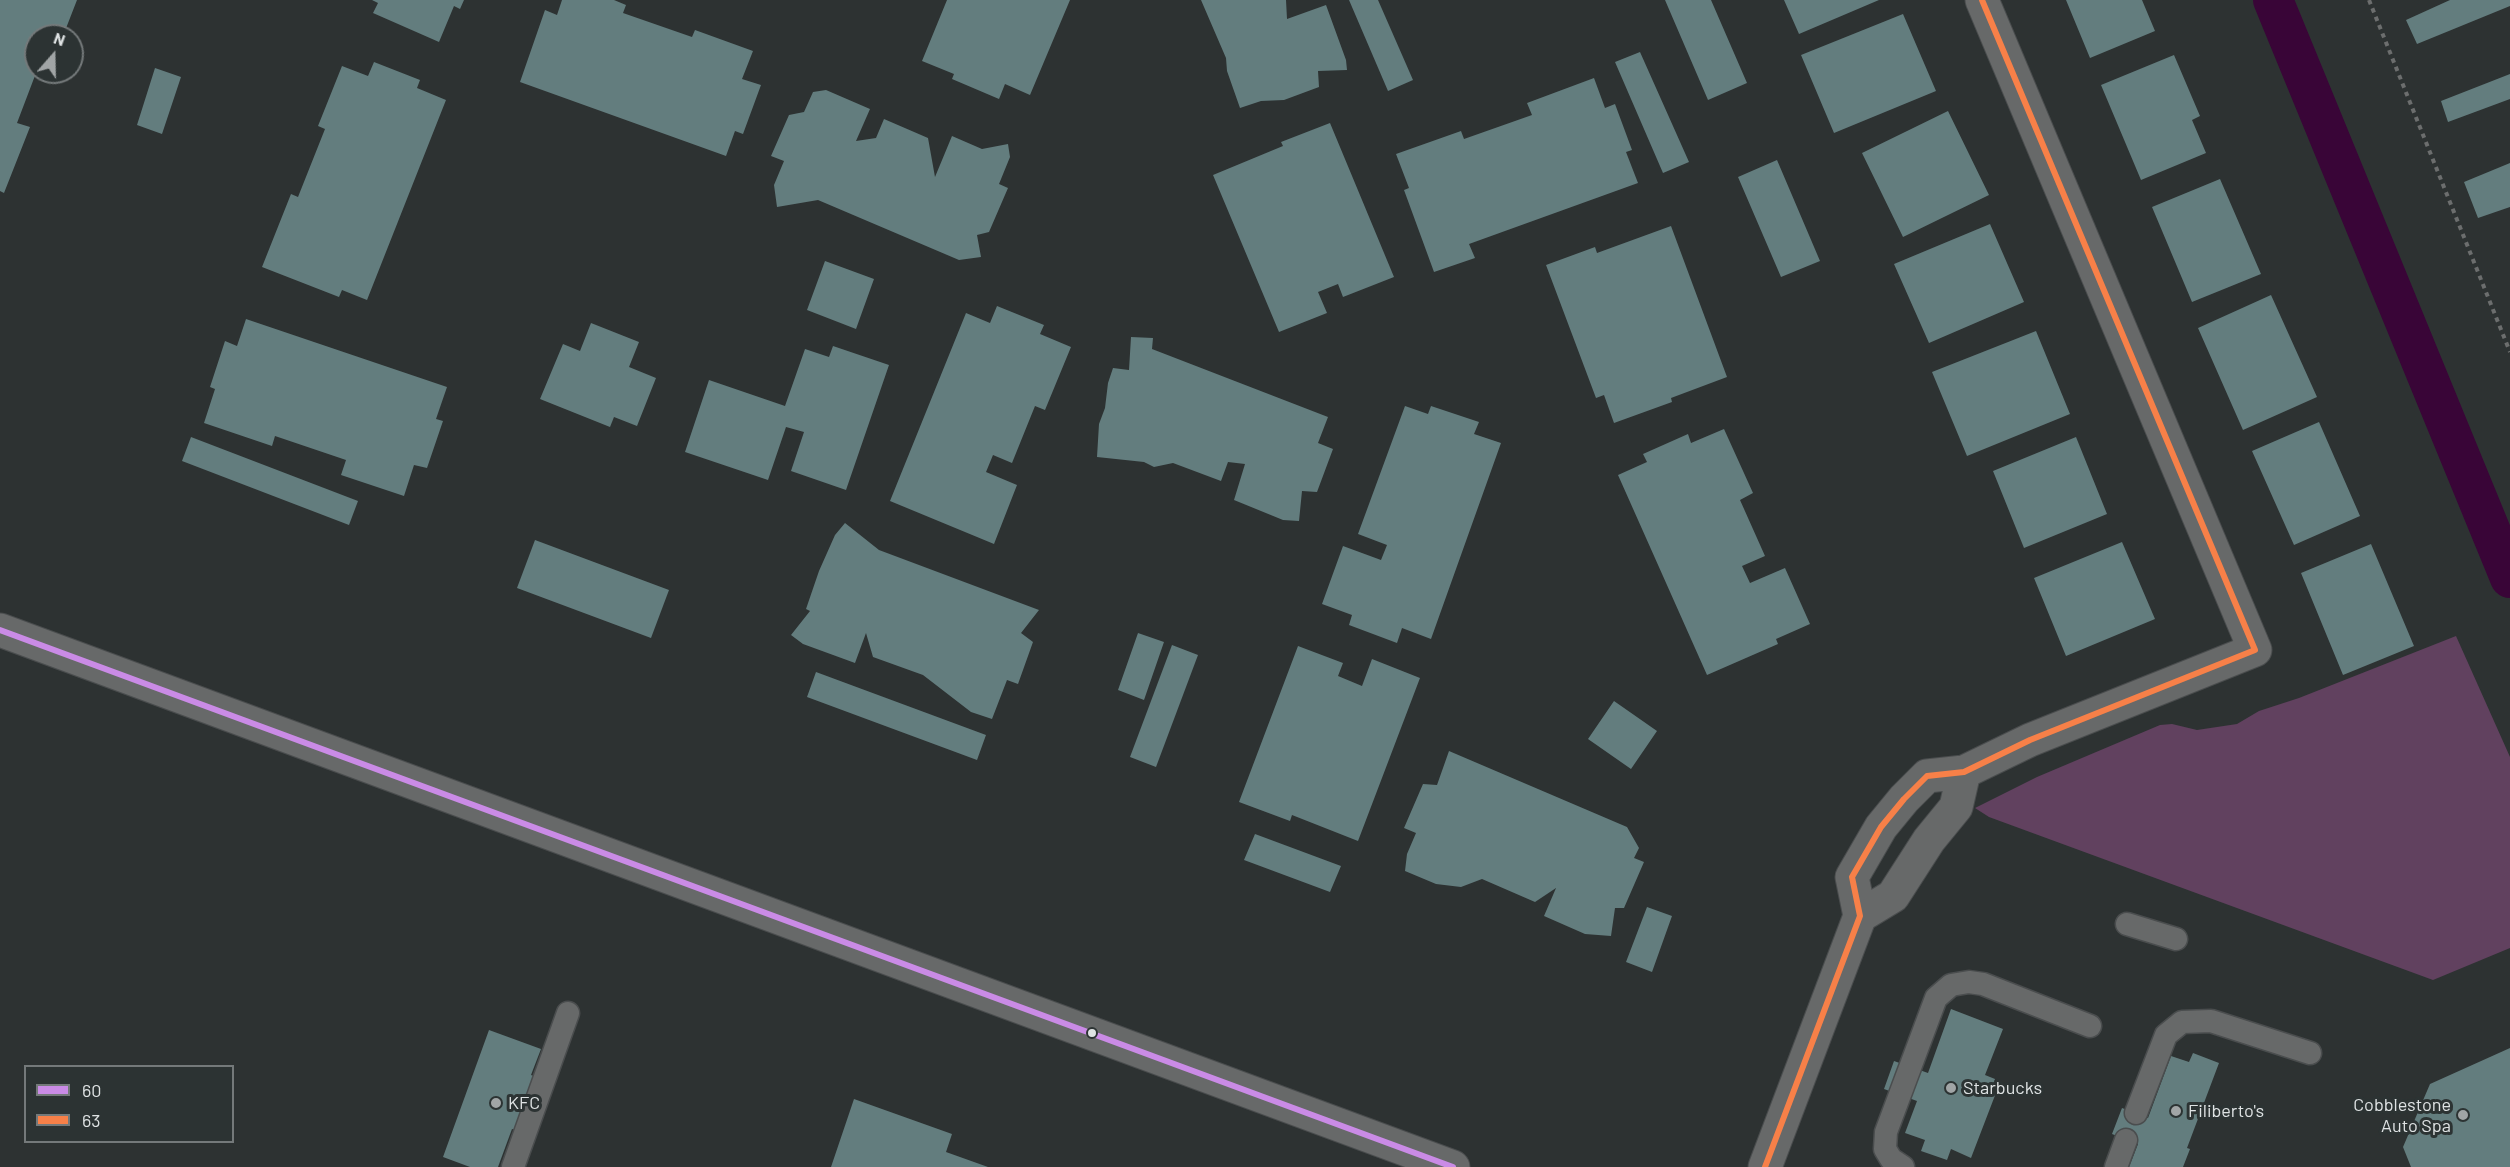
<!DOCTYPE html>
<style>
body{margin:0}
#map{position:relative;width:2510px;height:1167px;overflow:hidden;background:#2d3232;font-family:Barlow,sans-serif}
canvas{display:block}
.legend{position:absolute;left:24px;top:1065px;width:210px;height:78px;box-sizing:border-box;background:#2c3333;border:2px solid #74797a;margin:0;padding:8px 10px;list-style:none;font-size:18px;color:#dfe3e4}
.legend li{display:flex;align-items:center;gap:12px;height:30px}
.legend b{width:30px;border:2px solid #74797a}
.north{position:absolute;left:24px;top:24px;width:60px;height:60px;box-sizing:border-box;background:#2c3333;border:2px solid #74797a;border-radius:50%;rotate:20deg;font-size:16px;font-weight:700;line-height:24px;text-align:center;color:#dfe3e4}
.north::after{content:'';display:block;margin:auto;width:21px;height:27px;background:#a1a5a6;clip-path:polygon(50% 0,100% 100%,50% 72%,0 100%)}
</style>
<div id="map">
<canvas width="2510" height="1167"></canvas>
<ul class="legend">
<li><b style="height:8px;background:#ca8be6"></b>60</li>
<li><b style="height:8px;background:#f78048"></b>63</li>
</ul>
<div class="north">N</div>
</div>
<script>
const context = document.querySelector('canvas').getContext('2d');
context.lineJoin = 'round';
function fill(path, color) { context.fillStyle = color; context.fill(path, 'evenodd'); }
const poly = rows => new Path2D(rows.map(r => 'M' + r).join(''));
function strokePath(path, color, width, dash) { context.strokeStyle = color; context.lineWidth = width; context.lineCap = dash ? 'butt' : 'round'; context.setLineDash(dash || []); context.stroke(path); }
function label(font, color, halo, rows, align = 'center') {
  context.font = font + ' Barlow,sans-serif'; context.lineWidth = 6; context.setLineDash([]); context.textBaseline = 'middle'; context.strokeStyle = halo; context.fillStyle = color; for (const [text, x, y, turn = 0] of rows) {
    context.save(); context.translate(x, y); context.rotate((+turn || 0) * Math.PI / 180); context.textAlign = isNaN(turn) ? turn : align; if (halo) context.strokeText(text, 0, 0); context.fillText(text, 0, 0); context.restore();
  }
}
const green = poly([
 [2456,636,2510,757,2510,948,2433,980,1989,817,1975,808,2037,777,2160,725,2172,724,2197,730,2237,724,2259,711,2299,698]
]);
const canal = poly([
 [2273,0,2510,578]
]);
const building = poly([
 [0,0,77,0,63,36,36,36,36,73,17,123,30,127,4,193,0,191],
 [372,0,464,0,460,9,454,6,439,42,373,13,378,3],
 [562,0,614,0,626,5,623,13,692,37,695,30,753,51,742,79,761,85,743,134,735,131,726,156,520,82,545,10,557,15],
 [947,0,1070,0,1030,95,1005,84,999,99,952,79,954,74,922,61],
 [1201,0,1286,0,1287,19,1326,5,1346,60,1347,70,1318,71,1319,87,1284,100,1261,101,1240,108,1227,71,1226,58],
 [1349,0,1378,0,1413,80,1388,91],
 [1665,0,1711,0,1747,83,1708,100],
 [1784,0,1879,0,1799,34],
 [2066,0,2142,0,2155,31,2090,58],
 [2450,0,2510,0,2510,6,2417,44,2406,20],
 [1903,14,1936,91,1834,133,1801,55],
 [1640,52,1689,162,1663,173,1615,62],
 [2174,55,2200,116,2192,120,2206,153,2141,180,2101,85],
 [374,62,420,80,417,88,446,100,367,300,342,290,339,297,262,267,291,194,298,197,325,129,318,126,342,66,368,76],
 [155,68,181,77,162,134,137,125],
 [2510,74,2510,99,2448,122,2441,101],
 [1594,78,1605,108,1615,104,1632,150,1626,152,1638,183,1469,244,1475,258,1434,272,1404,190,1409,188,1396,154,1461,131,1464,139,1532,115,1527,103],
 [826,90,870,109,856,141,876,138,884,119,928,138,935,177,952,136,982,149,1008,144,1010,157,999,184,1008,188,989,232,977,235,981,257,959,260,818,200,777,207,774,185,784,161,771,156,789,115,804,112,813,92],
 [1948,111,1989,195,1903,237,1862,153],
 [1330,123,1394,277,1343,297,1338,284,1318,292,1327,313,1279,332,1213,175,1283,146,1281,142],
 [1777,160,1820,261,1781,277,1738,177],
 [2510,163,2510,207,2478,218,2464,182],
 [2220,179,2261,274,2192,302,2152,207],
 [1990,224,2024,302,1929,343,1894,264],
 [1671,226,1727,377,1671,398,1672,402,1614,423,1604,395,1596,398,1546,265,1595,247,1597,253],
 [825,261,874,279,856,329,807,310],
 [2271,295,2317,397,2243,430,2198,328],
 [997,306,1044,325,1040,334,1071,347,1045,410,1035,406,1012,463,993,455,986,472,1017,485,994,544,890,501,966,313,990,323],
 [246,319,447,387,436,419,443,421,427,468,414,465,404,496,341,475,346,460,275,436,272,446,204,423,215,389,210,387,225,341,237,346],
 [591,323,639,342,629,367,656,378,637,426,614,417,610,427,540,399,563,344,580,351],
 [2036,331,2070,414,1967,456,1932,372],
 [1131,337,1153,338,1152,349,1328,417,1318,443,1333,449,1317,492,1302,491,1299,521,1283,520,1234,500,1245,464,1228,462,1221,481,1173,463,1154,467,1144,462,1097,457,1099,424,1105,408,1108,383,1113,368,1129,370],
 [833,346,889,365,846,490,791,471,804,432,786,427,768,480,685,452,709,380,785,406,805,349,829,357],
 [1405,406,1428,414,1431,406,1479,422,1474,434,1501,443,1431,639,1402,628,1397,643,1349,625,1352,615,1322,604,1343,546,1381,560,1387,545,1358,534],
 [2319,422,2360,516,2294,545,2252,451],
 [1724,429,1753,493,1740,500,1765,556,1742,566,1750,583,1785,568,1810,624,1776,639,1778,644,1707,675,1618,475,1647,462,1643,454,1688,434,1691,443],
 [191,437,358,501,349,525,182,461],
 [2076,437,2107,514,2024,548,1993,471],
 [845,523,879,550,1039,610,1021,633,1033,642,1018,684,1007,680,992,719,971,712,923,675,873,657,866,633,855,663,803,644,791,635,810,611,806,609,819,571,835,535],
 [535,540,669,590,651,638,517,588],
 [2122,542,2155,619,2066,656,2034,578],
 [2371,544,2414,646,2343,675,2301,573],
 [1138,633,1164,642,1144,700,1118,690],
 [1172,645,1198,655,1156,767,1130,757],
 [1298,646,1343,663,1338,676,1362,686,1372,659,1420,678,1358,841,1292,815,1290,821,1239,802],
 [816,672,986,735,977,760,807,697],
 [1614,701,1657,731,1631,769,1588,739],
 [1449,751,1627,827,1639,848,1634,858,1644,862,1624,908,1615,908,1611,936,1585,934,1544,916,1556,888,1535,902,1482,879,1461,887,1436,884,1405,871,1407,854,1416,833,1404,828,1423,784,1437,785],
 [1255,834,1341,866,1330,892,1244,860],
 [1647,907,1672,916,1652,972,1626,962],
 [1951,1009,2003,1029,1985,1075,1995,1079,1994,1083,1999,1085,1971,1158,1951,1149,1947,1160,1921,1151,1925,1140,1905,1133,1917,1101,1884,1089,1894,1061,1928,1073],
 [489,1030,541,1049,531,1075,539,1078,520,1131,512,1129,498,1167,470,1167,443,1157],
 [2510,1048,2510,1167,2411,1167,2403,1147,2430,1084],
 [2193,1053,2219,1063,2187,1148,2190,1149,2183,1167,2129,1167,2138,1144,2112,1134,2122,1108,2148,1118,2171,1056,2189,1062],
 [854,1099,952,1134,946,1152,988,1167,831,1167]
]);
const path = poly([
 [2369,0,2510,352]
]);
const service = poly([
 [2127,924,2176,939],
 [2136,1113,2166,1035,2182,1022,2211,1021,2310,1053],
 [513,1167,568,1013],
 [1903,1167,1891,1159,1885,1149,1886,1132,1936,998,1951,985,1969,982,1983,984,2090,1026],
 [2116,1167,2126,1140]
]);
const minor = poly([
 [1860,916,1893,896,1929,840,1956,807,1964,772],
 [1765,1167,1860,916,1852,877,1881,827,1904,799,1927,776,1964,772,2030,740,2255,650,1982,0]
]);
const primary = poly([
 [0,630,1453,1167]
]);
const bus1 = poly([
 [0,630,1453,1167]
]);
const bus2 = poly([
 [1765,1167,1860,916,1852,877,1881,827,1904,799,1927,776,1964,772,2030,740,2255,650,1982,0]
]);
const markers = [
 [1092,1033,5,"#dfe3e4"],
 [1951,1088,6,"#a1a5a6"],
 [496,1103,6,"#a1a5a6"],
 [2176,1111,6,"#a1a5a6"],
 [2463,1115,6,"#a1a5a6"]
];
const poiNames = [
 ["Starbucks",1963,1088],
 ["KFC",508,1103],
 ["Cobblestone",2451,1105,"right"],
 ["Auto Spa",2451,1126,"right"],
 ["Filiberto's",2188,1111]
];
fill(green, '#61415f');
strokePath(canal, '#390537', 40);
fill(building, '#637d7e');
strokePath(service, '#4a4d4e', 25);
strokePath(minor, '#4a4d4e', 35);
strokePath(primary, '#4a4d4e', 35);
strokePath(path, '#6c6e6e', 4, [4.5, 4.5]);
strokePath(service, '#676969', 22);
strokePath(minor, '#676969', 33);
strokePath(primary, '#676969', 33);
strokePath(bus1, '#ca8be6', 6);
strokePath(bus2, '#f78048', 6);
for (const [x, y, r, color] of markers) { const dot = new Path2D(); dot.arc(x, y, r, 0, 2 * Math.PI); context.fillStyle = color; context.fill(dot); strokePath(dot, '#2c3333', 2); }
label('18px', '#dfe3e4', '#2c3333', poiNames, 'left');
</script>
